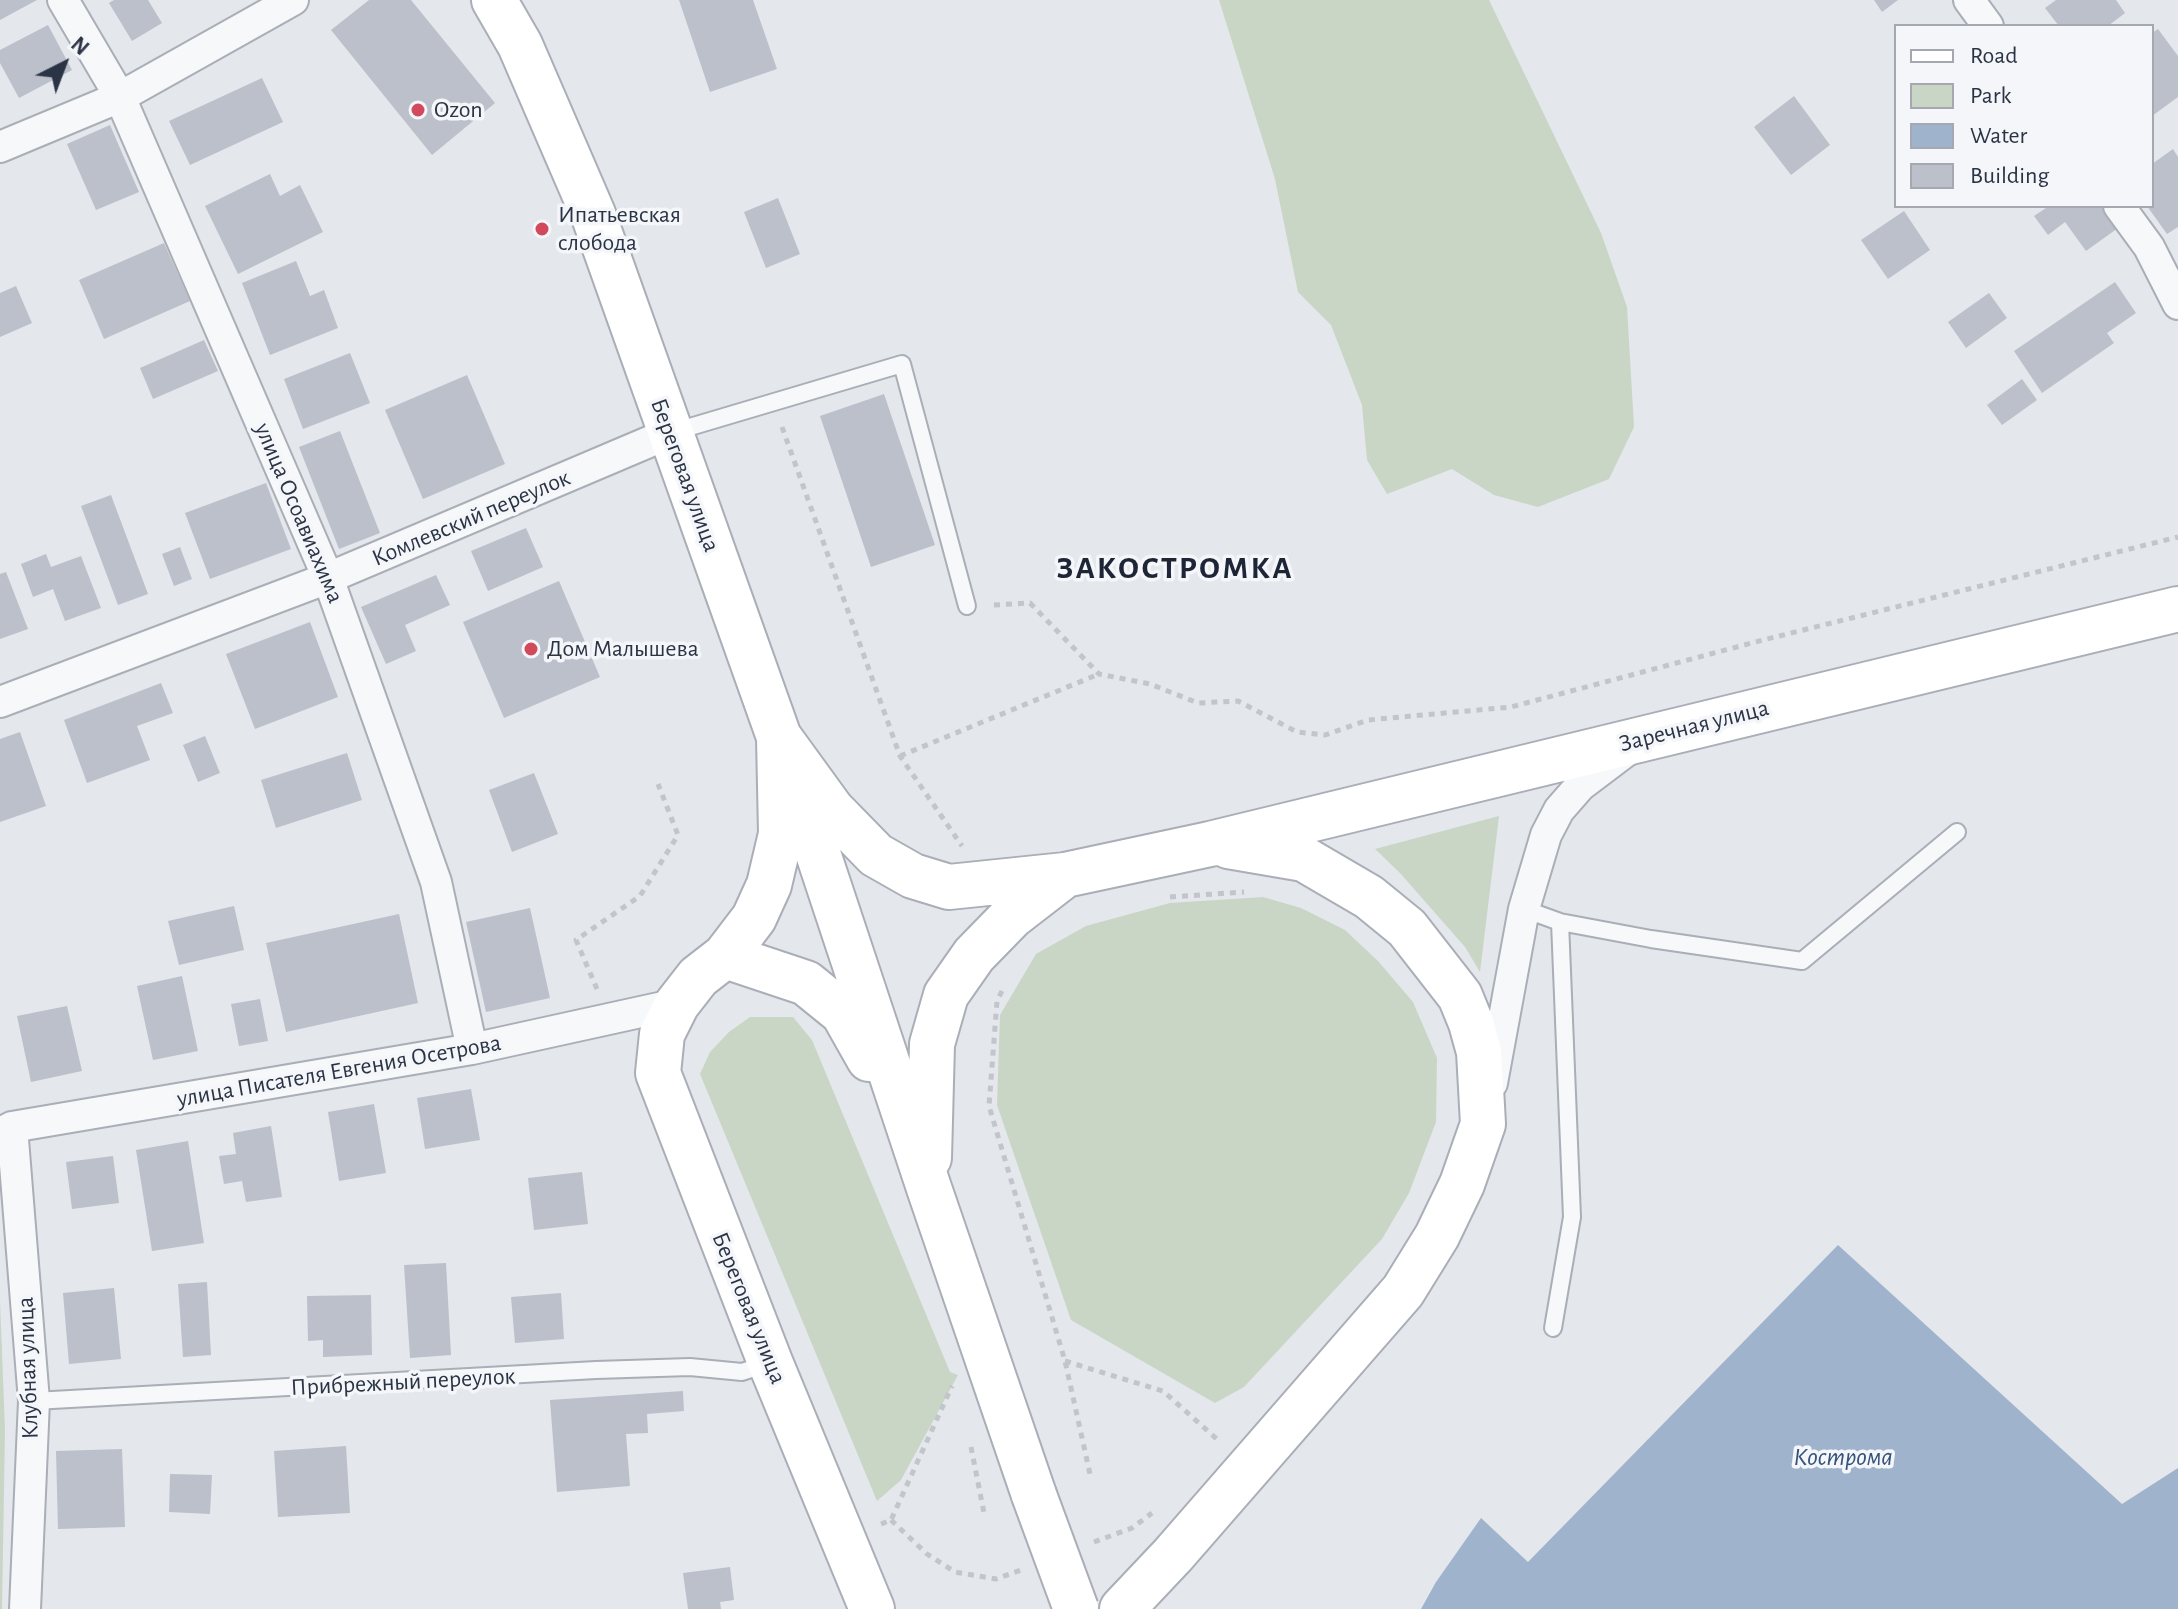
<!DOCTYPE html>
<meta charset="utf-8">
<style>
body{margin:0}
#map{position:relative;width:2178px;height:1609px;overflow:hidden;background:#e4e7ec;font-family:"Alegreya Sans",sans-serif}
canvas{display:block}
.legend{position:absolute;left:1894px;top:24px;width:260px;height:184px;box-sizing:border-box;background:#f4f6f9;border:2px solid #a4a8b1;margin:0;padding:10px 14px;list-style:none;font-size:24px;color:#2b3445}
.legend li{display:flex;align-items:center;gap:16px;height:40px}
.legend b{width:40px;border:2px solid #a4a8b1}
.north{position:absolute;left:24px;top:24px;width:80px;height:80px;-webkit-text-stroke:6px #f4f6f9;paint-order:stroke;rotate:42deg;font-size:22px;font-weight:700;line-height:32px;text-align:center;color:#2b3445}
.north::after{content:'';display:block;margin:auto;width:28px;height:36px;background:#2b3445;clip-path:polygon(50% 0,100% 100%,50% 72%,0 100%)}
</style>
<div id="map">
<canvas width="2178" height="1609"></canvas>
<ul class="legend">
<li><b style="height:10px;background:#fff"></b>Road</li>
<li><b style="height:22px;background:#c9d6c5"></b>Park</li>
<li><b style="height:22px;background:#9fb4cc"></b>Water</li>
<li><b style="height:22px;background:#bbc0ca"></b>Building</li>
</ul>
<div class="north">N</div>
</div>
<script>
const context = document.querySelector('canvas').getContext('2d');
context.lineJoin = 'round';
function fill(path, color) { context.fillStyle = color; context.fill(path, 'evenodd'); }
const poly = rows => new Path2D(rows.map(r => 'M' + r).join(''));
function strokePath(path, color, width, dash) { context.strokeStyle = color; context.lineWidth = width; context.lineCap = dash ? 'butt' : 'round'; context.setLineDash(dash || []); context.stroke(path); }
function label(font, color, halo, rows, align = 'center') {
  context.font = font + ' "Alegreya Sans",sans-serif'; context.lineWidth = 7; context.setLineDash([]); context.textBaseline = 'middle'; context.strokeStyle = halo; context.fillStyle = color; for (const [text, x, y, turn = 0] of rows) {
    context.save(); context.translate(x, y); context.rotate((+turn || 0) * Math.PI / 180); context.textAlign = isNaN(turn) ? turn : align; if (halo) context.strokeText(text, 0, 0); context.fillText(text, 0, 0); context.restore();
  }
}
const green = poly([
 [1219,0,1489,0,1601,233,1627,307,1634,427,1609,479,1538,507,1494,495,1452,469,1387,494,1367,460,1362,405,1331,325,1298,292,1275,179],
 [1499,816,1480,972,1465,947,1400,873,1375,849],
 [1263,897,1301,908,1345,930,1378,961,1413,1002,1437,1058,1436,1122,1409,1193,1382,1239,1244,1387,1215,1403,1071,1320,997,1105,1000,1015,1036,954,1086,926,1170,903],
 [750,1017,793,1017,812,1040,950,1372,958,1375,901,1480,877,1501,700,1074,710,1052,729,1032],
 [0,1300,5,1430,2,1609,0,1609]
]);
const water = poly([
 [1838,1245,2122,1504,2178,1468,2178,1609,1421,1609,1436,1582,1481,1518,1528,1562]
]);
const building = poly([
 [0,0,37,0,0,20],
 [114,0,148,0,162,23,132,41,109,3],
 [369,0,411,0,495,103,432,155,331,30],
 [679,0,753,0,777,69,710,92],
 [1874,0,1898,0,1882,12],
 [2056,0,2116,0,2125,13,2108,26,2059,26,2045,8],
 [48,25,72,70,19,98,0,63,0,50],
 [2158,29,2178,56,2178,97,2152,116,2152,33],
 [262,78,283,122,190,165,169,121],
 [1794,96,1830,145,1791,175,1754,127],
 [110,125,139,192,96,210,67,144],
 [2173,149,2178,157,2178,227,2167,234,2147,206,2152,206,2152,164],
 [270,174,280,196,300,185,323,232,238,274,205,206],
 [778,198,800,254,766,268,744,212],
 [2049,206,2102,206,2118,228,2086,251,2065,222,2048,235,2034,216],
 [1904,211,1930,250,1888,279,1861,240],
 [164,243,190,301,104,339,79,280],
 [296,261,310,296,324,290,338,328,270,355,242,283],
 [2115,282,2136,313,2107,333,2114,343,2042,393,2014,351],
 [16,286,32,323,0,337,0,293],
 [1989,293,2007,318,1966,348,1948,322],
 [204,340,218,371,153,399,140,368],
 [350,353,370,403,303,429,284,379],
 [467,375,505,464,423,499,385,410],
 [2022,379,2037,400,2002,425,1987,405],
 [884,394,935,545,871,567,820,416],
 [340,431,380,533,339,549,299,447],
 [266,483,291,549,210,579,185,513],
 [111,495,148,594,118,605,81,506],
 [526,528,543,567,488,591,471,551],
 [180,547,192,579,174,586,162,554],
 [46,554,51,567,81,556,101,608,65,621,53,589,33,597,21,564],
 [6,572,28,629,0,639,0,574],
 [436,575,450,605,405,625,416,651,386,664,361,607],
 [559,581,600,677,504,718,463,622],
 [310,622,338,697,255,729,226,654],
 [161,683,173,713,137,726,150,760,87,783,64,720],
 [20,732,46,806,0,822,0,739],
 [205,736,220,773,198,782,183,745],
 [347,753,362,800,276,828,261,780],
 [534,773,558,834,512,852,489,790],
 [234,906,244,950,179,965,168,921],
 [530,908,550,998,486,1012,466,922],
 [399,914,418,1003,286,1032,266,943],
 [182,976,198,1051,153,1060,137,986],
 [260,999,268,1041,239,1046,231,1004],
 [67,1006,82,1071,31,1082,17,1016],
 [471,1089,480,1140,425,1149,417,1098],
 [374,1104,386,1173,339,1181,328,1112],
 [271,1126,282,1197,246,1202,242,1181,224,1184,219,1156,236,1154,233,1133],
 [188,1141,204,1243,152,1251,136,1150],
 [113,1156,119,1203,72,1209,66,1162],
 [582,1172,588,1224,534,1230,528,1178],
 [446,1263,451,1355,410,1358,404,1265],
 [207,1282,211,1355,183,1357,178,1284],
 [114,1288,121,1359,69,1364,63,1293],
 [561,1293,564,1339,515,1343,511,1297],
 [371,1295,372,1355,323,1357,323,1340,308,1341,307,1296],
 [683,1391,684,1411,647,1414,648,1433,626,1434,630,1486,557,1492,550,1400],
 [346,1446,350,1513,278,1517,274,1451],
 [122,1449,125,1527,58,1529,56,1451],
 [170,1474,212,1475,210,1514,169,1512],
 [730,1567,734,1600,720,1602,721,1609,688,1609,683,1573]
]);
const path = poly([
 [782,427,900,756,962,846],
 [994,605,1030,603,1099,674,1150,684,1198,703,1238,701,1297,732,1325,735,1368,720,1511,707,1763,640,2178,537],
 [900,756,1099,674],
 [1170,897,1244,892],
 [597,989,576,940,640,896,678,835,658,784],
 [1002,991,997,1001,989,1106,1065,1361,1090,1474],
 [1065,1361,1163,1391,1219,1441],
 [971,1447,984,1513],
 [891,1520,927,1554,955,1572,996,1579,1021,1570],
 [881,1524,891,1520,952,1386],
 [1094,1542,1132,1528,1152,1513]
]);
const lane = poly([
 [673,432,902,364,967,606],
 [1524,909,1560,922,1651,939,1802,961,1957,832],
 [1553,1328,1572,1217,1560,922],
 [34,1401,596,1370,690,1367,742,1372,769,1363]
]);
const street = poly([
 [63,0,120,97,328,578,436,882,472,1049],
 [1969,0,1988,26],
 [0,147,120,97,293,0],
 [2119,206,2149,247,2178,304],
 [0,702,328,578,670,433],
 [1492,1083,1524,909,1546,835,1559,810,1580,786,1629,749],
 [12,1127,34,1401,25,1609],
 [0,1133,12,1127,472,1049,677,1004]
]);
const secondary = poly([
 [494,0,520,45,593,214,779,737,781,834,769,885,754,918,725,956,698,977,677,1004,662,1034,658,1073,770,1362,872,1609],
 [779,737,832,810,876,855,913,876,949,887,1065,875,1210,844,2178,609],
 [794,781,929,1188,1034,1495],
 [725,956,806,983,843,1013,869,1059],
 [929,1158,932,1044,946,995,974,955,1012,916,1065,875],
 [1122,1609,1173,1555,1403,1291,1437,1236,1462,1184,1483,1124,1479,1052,1471,1023,1460,996,1407,928,1369,897,1304,859,1228,846]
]);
const secondaryBridge = poly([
 [1034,1495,1076,1609]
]);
const markers = [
 [418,110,8,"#d1495b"],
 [542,229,8,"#d1495b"],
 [531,649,8,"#d1495b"]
];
const poiNames = [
 ["Ozon",434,110],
 ["Ипатьевская",558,215],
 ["слобода",558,243],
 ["Дом Малышева",547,649]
];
const streetNames = [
 ["Береговая улица",685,475,70],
 ["улица Осоавиахима",299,513,67],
 ["Комлевский переулок",471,518,-23],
 ["Заречная улица",1694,726,-14],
 ["улица Писателя Евгения Осетрова",339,1071,-10],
 ["Береговая улица",749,1308,68],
 ["Клубная улица",28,1368,-92],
 ["Прибрежный переулок",403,1382,-3]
];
const waterNames = [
 ["Кострома",1843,1457]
];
const districtNames = [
 ["ЗАКОСТРОМКА",1175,568]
];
fill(green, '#c9d6c5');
fill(water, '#9fb4cc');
fill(building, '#bbc0ca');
strokePath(lane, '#a9aeb7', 20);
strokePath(street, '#a9aeb7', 34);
strokePath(secondary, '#a9aeb7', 48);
strokePath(path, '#c2c5cb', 5, [6, 6]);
strokePath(lane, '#f7f8fa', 16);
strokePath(street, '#f7f8fa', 30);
strokePath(secondary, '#fff', 44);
strokePath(secondaryBridge, '#a9aeb7', 48, []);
strokePath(secondaryBridge, '#fff', 44);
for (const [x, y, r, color] of markers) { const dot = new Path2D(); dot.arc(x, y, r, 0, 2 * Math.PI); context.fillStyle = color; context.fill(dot); strokePath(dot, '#f4f6f9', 3); }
label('24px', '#2b3445', '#f4f6f9', poiNames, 'left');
label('24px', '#2b3445', '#f4f6f9', streetNames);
label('italic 26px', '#34527a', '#f4f6f9', waterNames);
context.letterSpacing = '2px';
label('bold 32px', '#1d2536', '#f4f6f9', districtNames);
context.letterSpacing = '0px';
</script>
